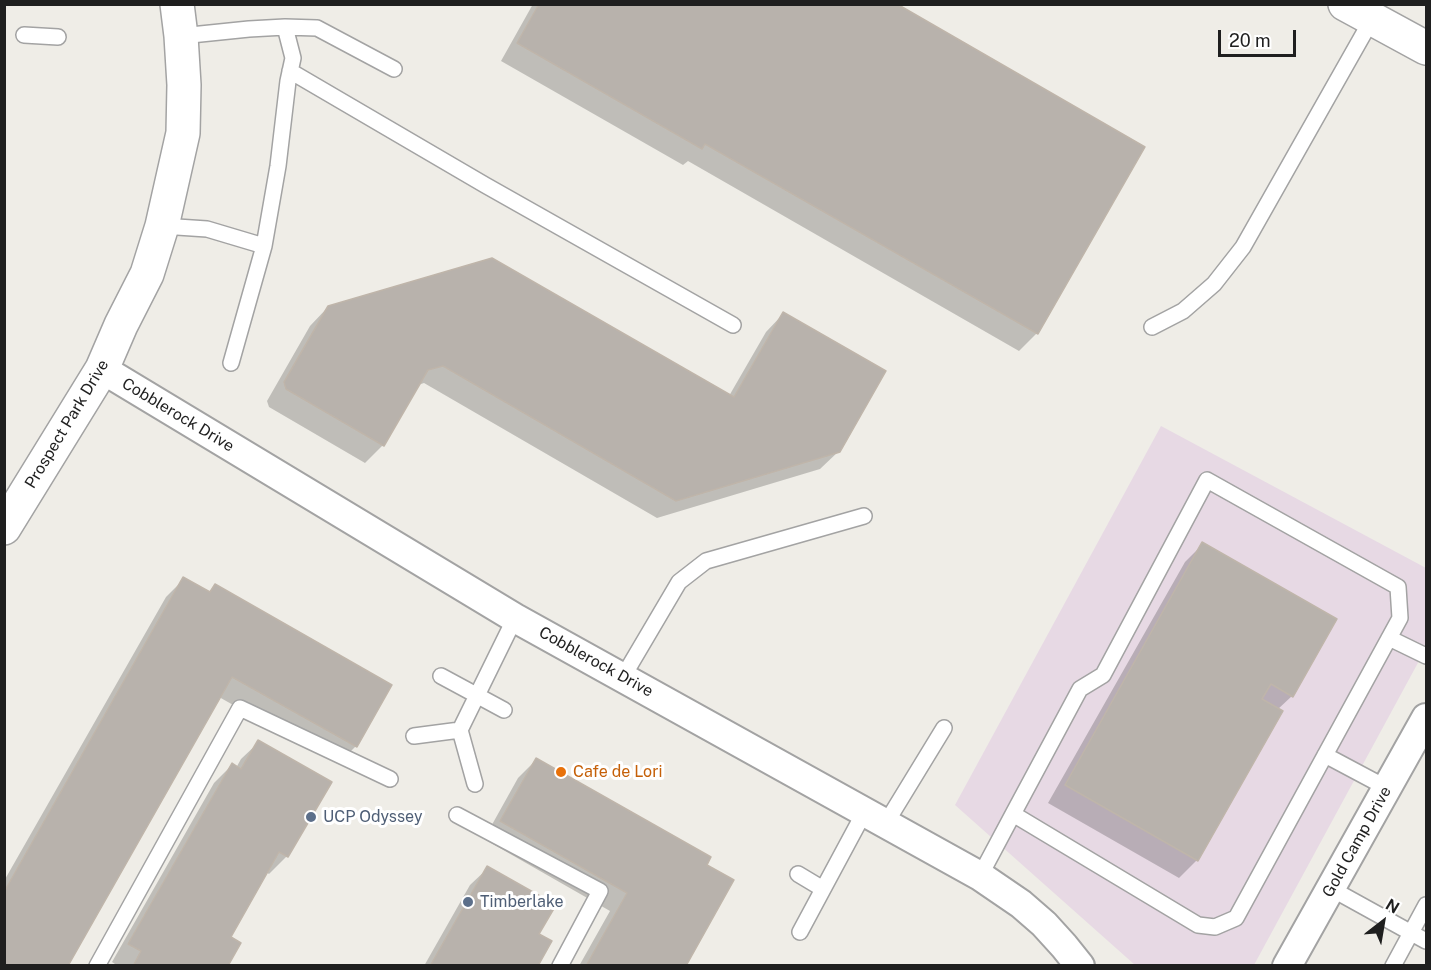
<!DOCTYPE html>
<style>
body{margin:0}
#map{position:relative;width:1431px;height:970px;overflow:hidden;background:#efede7;font-family:"Public Sans",sans-serif}
canvas{display:block}
.frame{position:absolute;inset:0;border:6px solid #1f1f1f;pointer-events:none}
.north{position:absolute;left:1353px;top:892px;width:60px;height:60px;-webkit-text-stroke:4px #fff;paint-order:stroke;rotate:31deg;font-size:16px;font-weight:700;line-height:24px;text-align:center;color:#1f1f1f}
.north::after{content:'';display:block;margin:auto;width:21px;height:27px;background:#1f1f1f;clip-path:polygon(50% 0,100% 100%,50% 72%,0 100%)}
.scale{position:absolute;left:1218px;top:30px;width:78px;height:27px;box-sizing:border-box;border:3px solid #1f1f1f;border-top:0;padding-left:8px;font-size:18px;line-height:21px;white-space:nowrap;color:#1f1f1f;-webkit-text-stroke:4px #fff;paint-order:stroke}
</style>
<div id="map">
<canvas width="1431" height="970"></canvas>
<div class="frame"></div>
<div class="north">N</div>
<div class="scale">20 m</div>
</div>
<script>
const context = document.querySelector('canvas').getContext('2d');
context.lineJoin = 'round';
function fill(path, color) { context.fillStyle = color; context.fill(path, 'evenodd'); }
const poly = rows => new Path2D(rows.map(r => 'M' + r).join(''));
function strokePath(path, color, width, dash) { context.strokeStyle = color; context.lineWidth = width; context.lineCap = dash ? 'butt' : 'round'; context.setLineDash(dash || []); context.stroke(path); }
function label(font, color, halo, rows, align = 'center') {
  context.font = font + ' "Public Sans",sans-serif'; context.lineWidth = 6; context.setLineDash([]); context.textBaseline = 'middle'; context.strokeStyle = halo; context.fillStyle = color; for (const [text, x, y, turn = 0] of rows) {
    context.save(); context.translate(x, y); context.rotate((+turn || 0) * Math.PI / 180); context.textAlign = isNaN(turn) ? turn : align; if (halo) context.strokeText(text, 0, 0); context.fillText(text, 0, 0); context.restore();
  }
}
const industrial = poly([
 [1161,426,1426,568,1426,648,1254,965,1135,965,955,805]
]);
const shadow = poly([
 [533,4,894,4,1037,333,1019,351,688,161,683,165,501,61],
 [328,307,729,396,766,332,783,314,839,451,820,469,657,518,424,383,418,385,383,445,365,463,269,407,267,401,310,326],
 [1203,544,1292,696,1277,710,1197,860,1179,878,1048,803,1185,562],
 [184,579,208,593,215,585,390,685,355,747,338,764,219,697,4,966,4,881,166,597],
 [259,742,287,856,269,874,266,872,228,938,227,966,118,966,112,962,214,783,232,765,236,768,241,759],
 [536,760,705,865,684,966,579,966,610,911,484,839,518,778],
 [488,868,537,934,536,966,424,966,470,885]
]);
const building = poly([
 [539,4,897,4,1145,147,1038,334,705,144,702,149,517,43,539,4],
 [492,258,734,397,783,312,886,371,840,452,676,501,443,366,428,370,384,446,286,389,284,382,328,306,492,258],
 [1202,542,1337,619,1293,697,1271,684,1262,699,1283,711,1198,861,1065,785,1202,542],
 [183,577,210,592,215,584,392,685,357,747,232,677,68,966,4,966,4,892,183,577],
 [258,740,332,782,288,857,279,852,231,937,241,943,228,966,133,966,141,951,128,944,232,763,241,769,258,740],
 [536,758,711,857,707,865,734,880,686,966,586,966,627,893,500,821,536,758],
 [487,866,556,905,539,934,552,941,538,966,430,966,487,866]
]);
const service = poly([
 [24,35,58,37],
 [181,36,249,29,285,27,317,28,394,69],
 [290,71,485,185,733,325],
 [162,226,207,229,264,246],
 [1152,327,1183,311,1214,284,1243,247,1372,19],
 [231,363,264,246,278,166,288,81,293,58,285,27],
 [1389,638,1426,656],
 [441,676,504,710],
 [623,677,679,582,706,561,864,516],
 [460,730,515,618],
 [414,736,460,730,475,784],
 [1325,755,1387,788],
 [457,815,600,891,560,966],
 [886,823,944,728],
 [798,874,823,889],
 [980,876,1013,814,1080,689,1103,675,1207,480,1398,587,1400,618,1236,918,1215,927,1198,925,1013,814],
 [1330,888,1426,941],
 [800,932,865,811],
 [97,966,240,708,390,779],
 [1393,966,1426,905]
]);
const minor = poly([
 [102,369,515,618,980,876,1021,904,1044,924,1064,946,1080,966],
 [1287,966,1426,718]
]);
const tertiary = poly([
 [1345,4,1426,48],
 [4,528,102,369,121,325,147,274,162,226,183,133,184,85,181,36,177,4]
]);
const markers = [
 [561,772,6,"#e8710a"],
 [311,817,6,"#5c6f8a"],
 [468,902,6,"#5c6f8a"]
];
const streetNames = [
 ["Cobblerock Drive",178,415,31],
 ["Prospect Park Drive",67,424,-59],
 ["Cobblerock Drive",596,662,29],
 ["Gold Camp Drive",1357,842,-61]
];
const foodNames = [
 ["Cafe de Lori",573,772]
];
const serviceNames = [
 ["UCP Odyssey",323,817],
 ["Timberlake",480,902]
];
fill(industrial, '#e7d9e4');
fill(shadow, '#0003');
fill(building, '#b8b2ac');
strokePath(building, '#bfb5aa', 1.5);
strokePath(service, '#a3a3a3', 18);
strokePath(minor, '#a3a3a3', 32);
strokePath(tertiary, '#a3a3a3', 36);
strokePath(service, '#fff', 15);
strokePath(minor, '#fff', 28);
strokePath(tertiary, '#fff', 33);
for (const [x, y, r, color] of markers) { const dot = new Path2D(); dot.arc(x, y, r, 0, 2 * Math.PI); context.fillStyle = color; context.fill(dot); strokePath(dot, '#fff', 2); }
label('16px', '#1f1f1f', '#fff', streetNames);
label('16px', '#c56008', '#fff', foodNames, 'left');
label('16px', '#4e5e75', '#fff', serviceNames, 'left');
</script>
